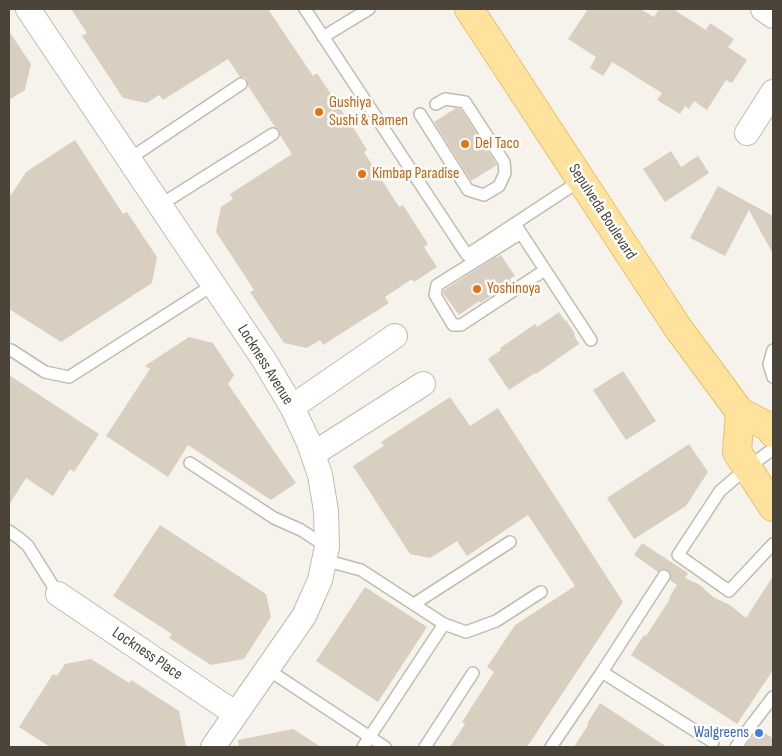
<!DOCTYPE html>
<style>
body{margin:0}
#map{position:relative;width:782px;height:756px;overflow:hidden;background:#f6f3ec;font-family:"Sofia Sans Condensed",sans-serif}
canvas{display:block}
.frame{position:absolute;inset:0;border:10px solid #4b4439;pointer-events:none}
</style>
<div id="map">
<canvas width="782" height="756"></canvas>
<div class="frame"></div>
</div>
<script>
const context = document.querySelector('canvas').getContext('2d');
context.lineJoin = 'round';
function fill(path, color) { context.fillStyle = color; context.fill(path, 'evenodd'); }
const poly = rows => new Path2D(rows.map(r => 'M' + r).join(''));
function strokePath(path, color, width, dash) { context.strokeStyle = color; context.lineWidth = width; context.lineCap = dash ? 'butt' : 'round'; context.setLineDash(dash || []); context.stroke(path); }
function label(font, color, halo, rows, align = 'center') {
  context.font = font + ' "Sofia Sans Condensed",sans-serif'; context.lineWidth = 5; context.setLineDash([]); context.textBaseline = 'middle'; context.strokeStyle = halo; context.fillStyle = color; for (const [text, x, y, turn = 0] of rows) {
    context.save(); context.translate(x, y); context.rotate((+turn || 0) * Math.PI / 180); context.textAlign = isNaN(turn) ? turn : align; if (halo) context.strokeText(text, 0, 0); context.fillText(text, 0, 0); context.restore();
  }
}
const building = poly([
 [71,9,268,9,313,76,317,73,359,137,367,150,364,152,399,207,403,205,428,244,424,247,437,267,414,282,412,279,385,297,389,303,323,345,320,340,307,348,284,343,250,292,254,290,216,232,221,207,233,199,230,194,292,154,280,135,279,130,275,127,248,86,247,79,244,77,240,77,228,59,163,100,159,95,147,103,123,98,82,36,87,33],
 [588,9,640,9,654,17,659,9,673,9,706,30,710,23,734,39,728,47,747,60,732,83,726,80,707,110,694,101,689,109,685,106,680,114,657,100,662,93,612,62,603,76,590,68,596,57,568,39],
 [9,31,31,64,25,90,9,100],
 [456,108,461,109,497,165,471,181,434,122],
 [75,140,123,214,127,212,157,257,152,283,61,342,9,309,9,198,26,172],
 [671,151,681,167,698,156,709,173,665,202,643,169],
 [718,186,773,216,773,254,749,210,725,256,690,238],
 [501,255,515,276,510,279,512,282,480,303,479,301,459,315,443,293,444,290,496,257,496,258],
 [559,312,565,321,566,320,575,334,574,335,579,344,536,374,535,373,509,390,488,359,501,350,500,348,535,324,537,327],
 [189,337,213,343,234,375,228,384,296,483,271,500,188,445,168,477,106,436,150,369,145,366],
 [623,371,656,421,626,440,593,390],
 [9,375,99,434,74,472,70,469,53,496,26,478,9,505],
 [450,397,470,426,498,408,623,602,527,747,450,747,465,724,462,722,494,672,487,667,515,625,575,586,528,515,467,556,457,541,430,558,410,554,353,466,384,446,381,442],
 [689,444,708,472,686,506,634,539,607,498],
 [160,525,266,594,271,617,244,659,211,665,169,638,172,634,113,596],
 [642,543,688,573,685,578,700,585,713,597,730,605,746,618,773,576,773,670,737,724,631,655,644,635,646,636,670,599,669,598,677,585,670,580,671,576,668,570,664,569,658,572,634,555],
 [365,587,427,627,378,702,316,661],
 [91,659,129,683,131,680,179,711,186,747,50,747,19,727,53,674,57,676,65,664],
 [600,703,667,747,574,747,588,725,587,724],
 [293,729,321,747,239,747,238,740],
 [758,729,773,738,773,747,745,747]
]);
const service = poly([
 [305,9,467,255,581,180],
 [323,37,369,9],
 [420,114,468,190,484,195,499,186,505,173,504,162,465,102,445,99,436,104],
 [129,159,241,84],
 [160,205,273,134],
 [517,227,591,340],
 [521,233,437,285,435,295,453,325,461,325,545,270],
 [11,350,45,372,69,377,213,285],
 [773,350,769,364,772,374,773,377],
 [773,449,747,468,720,491,678,555,729,591,773,544],
 [190,463,274,518,301,530,327,547],
 [9,531,20,539,28,546,58,594],
 [324,560,361,570,444,624,466,632,496,621,541,592],
 [414,604,510,542],
 [267,669,385,747],
 [602,672,713,742],
 [363,747,444,624],
 [425,747,473,673],
 [551,747,602,672,664,576],
 [736,747,753,723,773,697]
]);
const minor = poly([
 [28,9,264,360,292,407,309,443,320,475,326,511,327,547,320,580,304,616,213,747],
 [763,9,773,16],
 [747,133,773,92],
 [292,407,395,336],
 [313,454,423,384],
 [58,594,236,714]
]);
const primary = poly([
 [469,9,678,328,740,412,769,427,773,433],
 [740,412,737,452,773,507]
]);
const markers = [
 [319,112,5,"#e8710a"],
 [465,144,5,"#e8710a"],
 [362,174,5,"#e8710a"],
 [477,289,5,"#e8710a"],
 [759,733,5,"#3f7fe0"]
];
const foodNames = [
 ["Gushiya",329,103],
 ["Sushi & Ramen",329,121],
 ["Del Taco",475,144],
 ["Kimbap Paradise",372,174],
 ["Yoshinoya",487,289]
];
const streetNames = [
 ["Sepulveda Boulevard",602,212,57],
 ["Lockness Avenue",265,365,58],
 ["Lockness Place",147,654,34]
];
const shopNames = [
 ["Walgreens",749,733]
];
fill(building, '#d8cfc1');
strokePath(service, '#c2bbae', 14);
strokePath(minor, '#c2bbae', 26);
strokePath(primary, '#e6c16a', 30);
strokePath(service, '#fff', 11);
strokePath(minor, '#fff', 24);
strokePath(primary, '#ffe39c', 28);
for (const [x, y, r, color] of markers) { const dot = new Path2D(); dot.arc(x, y, r, 0, 2 * Math.PI); context.fillStyle = color; context.fill(dot); strokePath(dot, '#fff', 2); }
label('16px', '#c56008', '#fff', foodNames, 'left');
label('16px', '#4b4439', '#fff', streetNames);
label('16px', '#366cbe', '#fff', shopNames, 'right');
</script>
